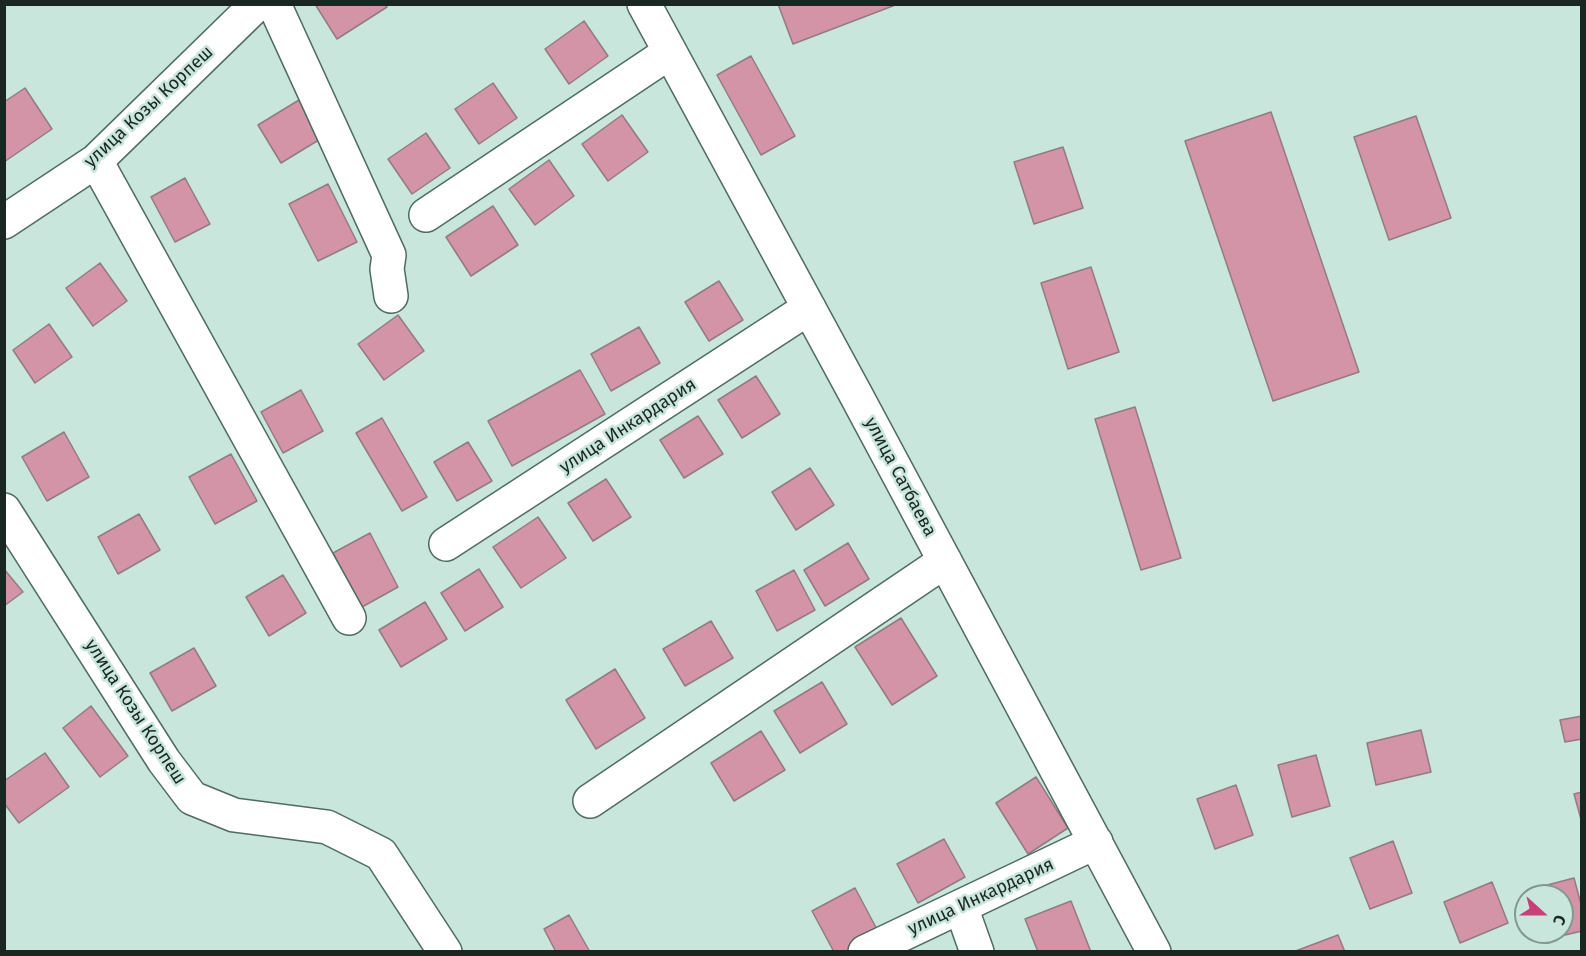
<!DOCTYPE html>
<meta charset="utf-8">
<style>
body{margin:0}
#map{position:relative;width:1586px;height:956px;overflow:hidden;background:#c8e6dc;font-family:"Fira Sans",sans-serif}
canvas{display:block}
.frame{position:absolute;inset:0;border:6px solid #1a2622;pointer-events:none}
.north{position:absolute;left:1514px;top:884px;width:60px;height:60px;box-sizing:border-box;background:#c8e6dc;border:2px solid #829992;border-radius:50%;rotate:111deg;font-size:16px;font-weight:700;line-height:24px;text-align:center;color:#1a2622}
.north::after{content:'';display:block;margin:auto;width:21px;height:27px;background:#c93f78;clip-path:polygon(50% 0,100% 100%,50% 72%,0 100%)}
</style>
<div id="map">
<canvas width="1586" height="956"></canvas>
<div class="frame"></div>
<div class="north">С</div>
</div>
<script>
const context = document.querySelector('canvas').getContext('2d');
context.lineJoin = 'round';
function fill(path, color) { context.fillStyle = color; context.fill(path, 'evenodd'); }
const poly = rows => new Path2D(rows.map(r => 'M' + r).join(''));
function strokePath(path, color, width, dash) { context.strokeStyle = color; context.lineWidth = width; context.lineCap = dash ? 'butt' : 'round'; context.setLineDash(dash || []); context.stroke(path); }
function label(font, color, halo, rows, align = 'center') {
  context.font = font + ' "Fira Sans",sans-serif'; context.lineWidth = 5; context.setLineDash([]); context.textBaseline = 'middle'; context.strokeStyle = halo; context.fillStyle = color; for (const [text, x, y, turn = 0] of rows) {
    context.save(); context.translate(x, y); context.rotate((+turn || 0) * Math.PI / 180); context.textAlign = isNaN(turn) ? turn : align; if (halo) context.strokeText(text, 0, 0); context.fillText(text, 0, 0); context.restore();
  }
}
const building = poly([
 [315,4,385,4,387,7,337,39,315,4],
 [778,4,898,4,793,44,778,4],
 [584,21,608,56,569,84,545,49,584,21],
 [751,56,795,136,761,155,717,75,751,56],
 [493,83,517,118,479,144,455,109,493,83],
 [25,88,52,129,4,162,4,102,25,88],
 [299,100,322,138,281,163,258,125,299,100],
 [1271,112,1359,372,1273,401,1185,141,1271,112],
 [622,115,648,152,608,181,582,144,622,115],
 [1416,116,1451,218,1389,240,1354,137,1416,116],
 [426,133,450,168,412,194,388,159,426,133],
 [1063,147,1083,208,1034,224,1014,162,1063,147],
 [549,160,574,196,535,225,509,189,549,160],
 [185,178,210,224,175,242,151,197,185,178],
 [328,184,357,242,318,261,289,204,328,184],
 [493,206,518,245,471,276,446,237,493,206],
 [100,263,127,301,93,326,66,288,100,263],
 [1091,267,1119,352,1068,369,1041,283,1091,267],
 [719,281,743,320,709,341,685,302,719,281],
 [398,315,424,351,384,380,358,344,398,315],
 [49,324,72,357,35,383,13,350,49,324],
 [639,327,660,363,611,391,591,354,639,327],
 [580,370,605,414,512,466,488,421,580,370],
 [756,376,780,414,742,438,718,400,756,376],
 [301,390,323,431,283,453,261,412,301,390],
 [1135,407,1181,558,1141,570,1095,419,1135,407],
 [698,416,723,454,684,478,660,440,698,416],
 [382,418,427,497,402,511,356,433,382,418],
 [64,432,89,477,47,501,22,457,64,432],
 [468,442,492,481,457,501,434,462,468,442],
 [231,454,257,501,215,524,189,477,231,454],
 [810,468,834,505,796,530,772,492,810,468],
 [606,479,631,517,593,541,568,503,606,479],
 [139,514,160,550,118,574,98,537,139,514],
 [538,517,566,558,521,588,493,547,538,517],
 [370,533,398,587,362,607,333,553,370,533],
 [848,543,869,579,825,606,804,570,848,543],
 [4,569,23,592,4,606,4,569],
 [479,569,503,607,465,631,441,593,479,569],
 [794,570,815,610,777,631,756,591,794,570],
 [283,575,306,613,269,636,246,597,283,575],
 [425,602,447,639,401,667,379,630,425,602],
 [901,618,937,676,892,705,855,647,901,618],
 [711,621,733,658,685,686,663,649,711,621],
 [194,648,216,686,172,711,150,673,194,648],
 [615,669,645,718,596,749,566,700,615,669],
 [822,682,847,724,800,753,774,711,822,682],
 [91,706,128,756,100,777,63,728,91,706],
 [1582,716,1582,739,1565,742,1560,720,1582,716],
 [1421,730,1431,772,1376,785,1367,743,1421,730],
 [761,731,785,770,734,801,711,763,761,731],
 [45,753,69,787,19,823,4,803,4,781,45,753],
 [1316,755,1330,806,1292,817,1278,765,1316,755],
 [1036,777,1068,828,1028,854,996,803,1036,777],
 [1236,785,1253,835,1215,849,1197,799,1236,785],
 [1582,792,1582,823,1574,794,1582,792],
 [944,839,965,877,918,903,897,864,944,839],
 [1393,841,1412,893,1370,909,1350,858,1393,841],
 [1574,878,1582,908,1582,931,1544,940,1542,932,1562,932,1562,896,1534,896,1532,889,1574,878],
 [1492,882,1508,923,1460,943,1444,902,1492,882],
 [855,888,880,935,850,952,834,952,812,911,855,888],
 [1071,901,1091,952,1038,952,1025,919,1071,901],
 [569,915,590,952,556,952,544,929,569,915],
 [1338,935,1345,952,1293,952,1338,935]
]);
const minor = poly([
 [274,4,389,255,387,269,391,296],
 [644,4,856,395,1154,952],
 [96,161,349,618],
 [426,215,670,52],
 [4,222,96,161,257,4],
 [4,510,164,761,192,798,234,815,327,827,381,854,445,952],
 [446,544,809,308],
 [590,801,945,561],
 [961,907,977,952],
 [865,952,1096,842]
]);
const streetNames = [
 ["улица Козы Корпеш",149,107,-43],
 ["улица Инкардария",628,426,-33],
 ["улица Сатбаева",900,477,62],
 ["улица Козы Корпеш",135,712,57],
 ["улица Инкардария",981,897,-25]
];
fill(building, '#d394a7');
strokePath(building, '#947a82', 1.5);
strokePath(minor, '#506b62', 36);
strokePath(minor, '#fff', 33);
label('18px', '#1a2622', '#c8e6dc', streetNames);
</script>
